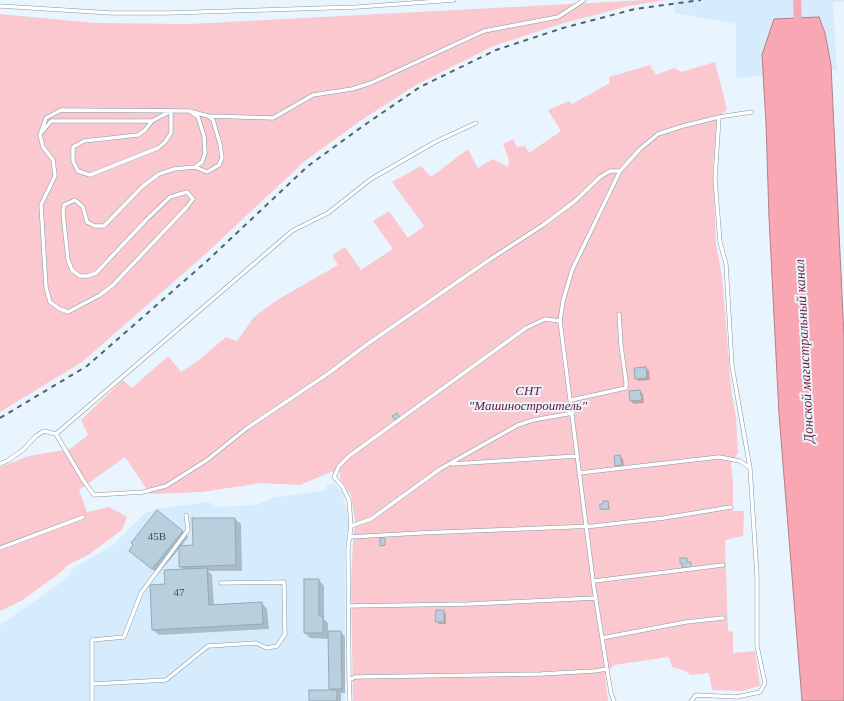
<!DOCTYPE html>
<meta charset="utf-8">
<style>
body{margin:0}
canvas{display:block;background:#e8f5fe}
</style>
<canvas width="844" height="701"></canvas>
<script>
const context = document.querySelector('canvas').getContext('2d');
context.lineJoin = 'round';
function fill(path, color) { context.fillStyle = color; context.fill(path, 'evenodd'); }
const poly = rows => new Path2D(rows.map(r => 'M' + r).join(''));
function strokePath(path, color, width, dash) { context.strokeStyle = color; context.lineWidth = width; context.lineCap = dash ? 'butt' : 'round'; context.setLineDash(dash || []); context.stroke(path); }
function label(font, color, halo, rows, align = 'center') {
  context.font = font + ' "Times New Roman",serif'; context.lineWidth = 4; context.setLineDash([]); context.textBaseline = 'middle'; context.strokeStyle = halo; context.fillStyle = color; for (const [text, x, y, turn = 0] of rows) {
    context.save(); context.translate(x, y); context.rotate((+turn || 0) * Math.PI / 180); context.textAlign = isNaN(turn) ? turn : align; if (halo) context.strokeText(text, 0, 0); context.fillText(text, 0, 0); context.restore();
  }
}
const built = poly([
 [674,0,844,0,844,2,833,2,837,70,832,70,825,33,819,17,762,55,763,75,736,78,736,24,675,13],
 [334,483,343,494,350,528,346,534,345,552,345,701,0,701,0,625,69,577,72,569,113,545,145,513,156,509,208,502,218,507,256,505,272,498,326,490,327,485]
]);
const green = poly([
 [646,0,665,0,629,6,564,23,493,46,416,85,360,121,305,161,201,258,82,362,0,412,0,14,94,23,190,24],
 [715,62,727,109,717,121,713,167,716,244,722,276,731,388,736,418,738,453,731,464,733,482,733,511,744,511,743,536,725,540,728,631,733,632,733,653,755,651,760,686,742,691,712,690,709,673,691,675,683,670,672,667,669,657,614,665,605,675,608,701,353,701,351,582,353,541,355,521,351,495,340,479,340,472,331,472,300,485,261,483,202,492,150,494,125,457,79,490,87,512,109,507,127,517,122,530,88,555,68,565,60,573,21,601,0,611,0,467,29,456,70,449,88,435,81,420,123,380,132,388,168,356,181,372,199,360,226,337,237,341,254,317,277,300,338,265,332,255,345,247,361,270,393,249,373,221,389,211,408,238,424,226,392,182,421,166,431,177,468,149,478,168,493,159,508,167,509,160,503,144,513,139,517,147,525,146,529,153,561,131,548,110,569,101,572,104,610,83,609,77,650,65,656,75,674,68,681,72]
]);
const water = poly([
 [819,17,825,33,831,65,844,337,844,701,802,701,779,414,769,217,766,123,762,55,774,19,819,17]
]);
const shadow = poly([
 [646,368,649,370,650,380,639,381,636,379],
 [640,391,643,394,644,403,634,404,631,401,630,392],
 [620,456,623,459,624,468,619,468,616,466],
 [608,502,610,509,602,510,601,509],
 [235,519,241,524,242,571,208,571,212,575,214,605,262,603,267,609,269,629,159,635,153,630,166,585,184,570,180,566,180,548,158,574,136,556,183,531,188,537,181,547,194,546],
 [319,580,324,586,324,619,328,623,328,632,340,632,345,636,345,693,341,693,341,701,310,701,330,691,329,639,310,638,305,633],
 [443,611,446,614,446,624,439,624,436,621]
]);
const canal = poly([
 [797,0,798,27]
]);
const building = poly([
 [646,367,647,378,635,379,634,368,646,367],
 [640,390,642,400,630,401,629,391,640,390],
 [397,413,400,417,395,420,392,416,397,413],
 [620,455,622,465,615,466,614,456,620,455],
 [603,501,608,501,609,509,600,509,600,504,603,504,603,501],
 [157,510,183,531,152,569,129,551,133,545,131,543,157,510],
 [192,518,235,518,236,565,179,567,179,546,193,545,192,518],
 [380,538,385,538,385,545,380,546,380,538],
 [680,558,687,558,687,562,691,562,691,568,682,568,682,563,680,563,680,558],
 [207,568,209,605,262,602,263,624,152,630,150,585,165,584,164,570,207,568],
 [304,579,319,579,319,616,323,616,323,633,304,633,304,579],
 [436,610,444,610,444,622,435,622,436,610],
 [328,631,341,631,342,689,329,689,328,631],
 [309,690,337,690,337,701,309,701,309,690]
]);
const service = poly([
 [0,6,111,13,168,13,357,7,454,0],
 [61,110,190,111,198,117,204,136,205,153,202,162,195,167,174,169,159,174,143,186,104,226,95,226,87,222,83,207,75,200,64,205,63,213,68,260,72,270,80,276,88,276,96,273,147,219,170,197,187,192,193,199,186,208,113,285,100,295,68,312,60,309,50,302,46,287,41,205,55,176,53,160,43,147,40,135,46,118,61,110],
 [193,112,208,116,213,120,220,144,222,158,219,165,207,172,195,167],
 [208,116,273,118,313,95,352,89,371,83,484,31,558,17,584,0],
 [42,132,51,121,152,121,145,130,138,135,84,141,73,147,73,161,78,171,90,175,158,148,165,142,171,133,171,111,152,121],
 [560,321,594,588,607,669,611,693,614,701],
 [571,400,626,388,626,381,621,346,619,314],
 [56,434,292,231,328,213,371,179,435,142,476,123],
 [0,464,7,461,23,450,36,436,44,431,56,434,83,480,94,495,143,492,166,486,207,460,247,428,329,373,366,345,489,260,543,225,575,201,600,177,610,171,620,171,640,149,658,134,683,126,719,117,752,112],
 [452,464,577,456],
 [579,473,719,457,740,461,750,468],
 [351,526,371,519,440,469,518,425,533,420,573,413],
 [350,537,420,533,594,526,664,518,731,507],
 [0,548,83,517],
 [594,581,723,565],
 [348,606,469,604,596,598],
 [602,638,686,622,723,618],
 [349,680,355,677,541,674,594,671,607,669],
 [92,684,166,680,208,646,256,643,267,648,277,646,285,634,284,582,221,583],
 [92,701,92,640,124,637,141,593,188,530,186,515],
 [350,701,349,680,348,548,351,526,349,500,342,486,334,477,339,466,349,456,526,328,545,319,560,321,563,301,572,270,620,171],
 [691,701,696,695,737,697,760,692,765,683,757,646,757,576,750,468,732,366,726,264,720,242,715,179,719,117]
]);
const rail = poly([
 [0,418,87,366,207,261,308,166,363,126,420,87,496,50,563,28,635,9,701,0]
]);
const numberNames = [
 ["45В",157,537],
 ["47",179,593]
];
const parkNames = [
 ["СНТ",528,392],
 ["\"Машиностроитель\"",528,407]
];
const waterNames = [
 ["Донской магистральный канал",805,351,-93]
];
fill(built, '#d6ecfc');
fill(green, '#fac8ce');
fill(water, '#f9a7b3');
strokePath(water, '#b57e88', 1);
fill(shadow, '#0003');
strokePath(canal, '#f9a7b3', 8);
fill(building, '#bacfdd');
strokePath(building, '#95a9b7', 1);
strokePath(service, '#8498a6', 4.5);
strokePath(service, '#fff', 3.5);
strokePath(rail, '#576067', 2, [5, 5]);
label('11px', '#404a52', null, numberNames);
label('italic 13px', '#6f112d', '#e8f5fe', parkNames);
label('italic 14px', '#741731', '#e8f5fe', waterNames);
</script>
